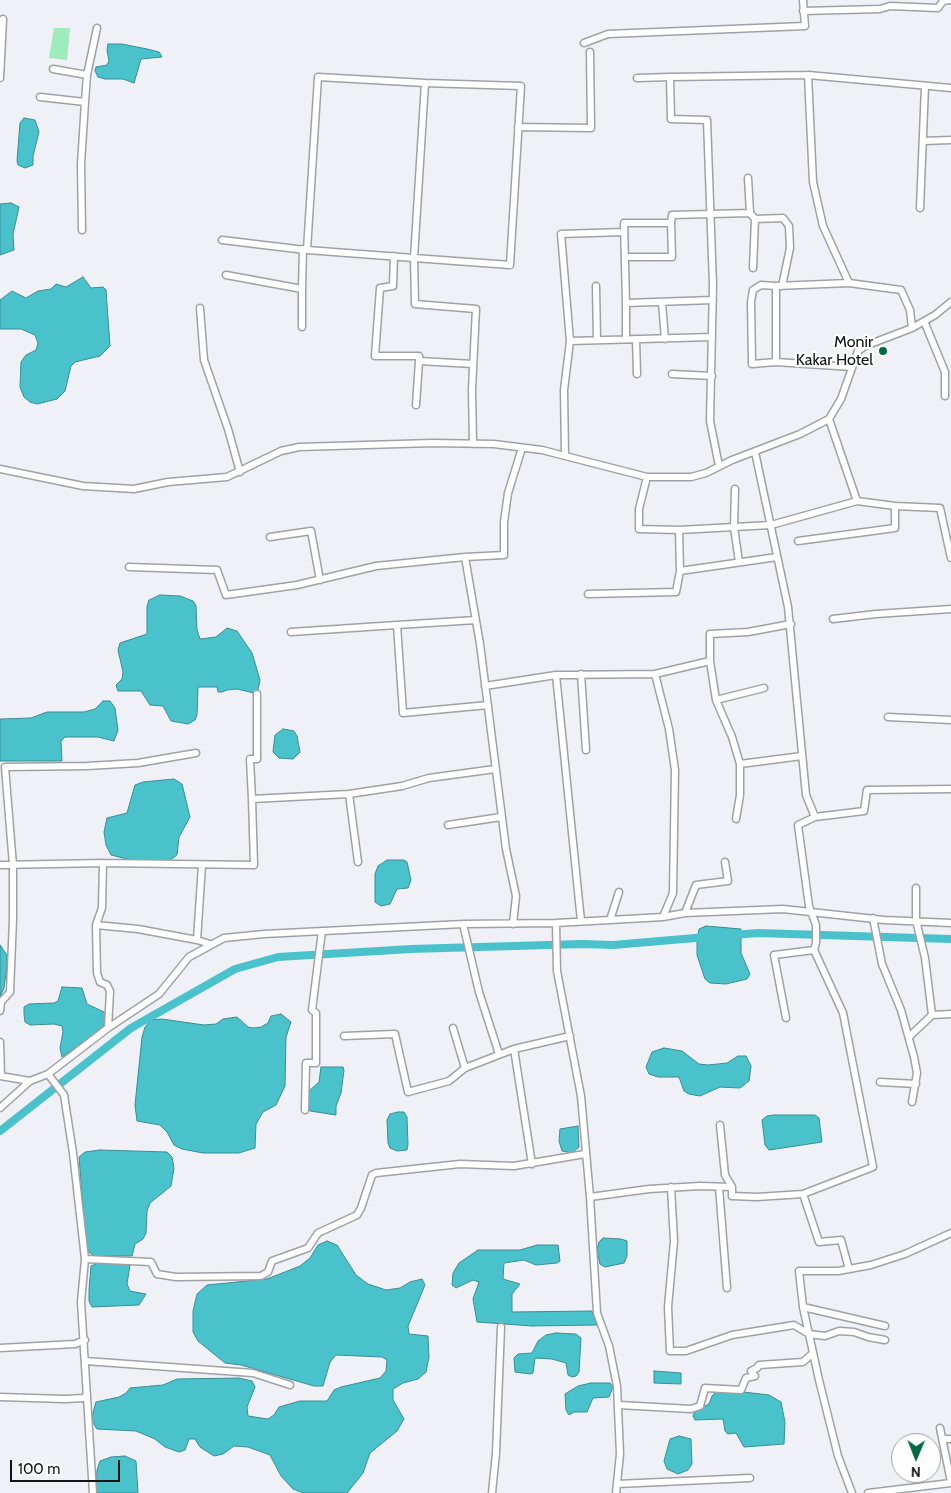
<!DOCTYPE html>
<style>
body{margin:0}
#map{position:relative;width:951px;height:1493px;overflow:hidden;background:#eff1f6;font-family:Cabin,sans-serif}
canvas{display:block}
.north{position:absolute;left:891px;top:1433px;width:50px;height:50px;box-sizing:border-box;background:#fefefe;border:1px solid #a0a0a0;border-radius:50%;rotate:181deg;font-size:14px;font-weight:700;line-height:20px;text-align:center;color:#121314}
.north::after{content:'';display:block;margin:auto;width:18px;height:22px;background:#016a40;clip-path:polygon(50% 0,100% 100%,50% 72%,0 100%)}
.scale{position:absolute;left:10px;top:1460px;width:110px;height:22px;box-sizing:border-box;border:2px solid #121314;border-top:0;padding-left:6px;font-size:15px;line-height:18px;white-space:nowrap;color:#121314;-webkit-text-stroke:4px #fefefe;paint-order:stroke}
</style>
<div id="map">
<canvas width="951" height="1493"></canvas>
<div class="north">N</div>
<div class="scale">100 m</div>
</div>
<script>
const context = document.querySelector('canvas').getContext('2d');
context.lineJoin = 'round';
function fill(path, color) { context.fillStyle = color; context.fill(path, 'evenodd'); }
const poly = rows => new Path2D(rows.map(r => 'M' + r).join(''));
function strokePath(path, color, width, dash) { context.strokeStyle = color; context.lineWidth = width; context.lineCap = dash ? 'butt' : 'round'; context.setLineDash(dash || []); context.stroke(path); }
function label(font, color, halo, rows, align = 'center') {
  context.font = font + ' Cabin,sans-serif'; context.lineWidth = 4.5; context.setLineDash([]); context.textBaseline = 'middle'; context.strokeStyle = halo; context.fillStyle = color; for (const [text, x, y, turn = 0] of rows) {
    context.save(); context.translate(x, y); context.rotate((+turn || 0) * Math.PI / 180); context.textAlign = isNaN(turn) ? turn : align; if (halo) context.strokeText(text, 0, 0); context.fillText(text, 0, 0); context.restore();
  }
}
const green = poly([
 [54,28,70,28,67,60,49,58]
]);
const water = poly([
 [108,44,122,44,147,49,159,52,162,57,141,59,134,83,123,79,105,79,98,77,95,71,96,67,107,65,109,61,107,50,108,44],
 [24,118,35,120,39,132,33,156,33,165,25,168,18,165,17,161,20,123,24,118],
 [11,203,19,207,13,234,14,250,0,255,0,204,11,203],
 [83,277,91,288,103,287,106,290,110,346,100,356,75,362,71,366,65,391,57,399,37,404,30,402,24,397,20,387,21,362,26,355,36,350,38,343,35,335,21,329,0,329,0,300,12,291,26,298,38,291,51,289,56,284,66,287,83,277],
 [160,595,180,596,193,601,196,606,197,630,200,639,216,637,227,628,237,631,252,653,260,680,258,690,254,693,237,689,227,690,222,692,218,692,217,687,198,687,197,715,195,720,188,724,171,721,163,706,150,705,141,691,118,691,116,685,122,679,123,672,118,650,120,643,147,634,147,606,149,600,160,595],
 [103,701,110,701,115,708,118,730,114,741,98,737,65,737,61,741,62,761,0,761,0,719,31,718,47,712,84,712,95,709,103,701],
 [283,729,294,731,297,736,300,752,293,759,279,758,273,752,275,735,283,729],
 [174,779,182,784,190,817,179,837,177,855,170,860,152,861,131,860,111,855,106,845,104,832,107,818,127,813,135,785,143,782,174,779],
 [387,860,404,860,407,862,411,880,408,888,397,889,390,904,381,906,375,902,375,874,378,866,387,860],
 [706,926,741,929,741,953,750,974,747,979,726,984,710,983,705,979,697,955,697,939,699,929,706,926],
 [0,945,7,955,7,966,4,988,0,997,0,945],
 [62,987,82,988,87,1004,104,1012,106,1016,103,1029,62,1057,60,1048,63,1032,62,1026,54,1024,30,1025,25,1022,24,1014,24,1007,29,1004,54,1003,58,1001,62,987],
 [281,1014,291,1022,286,1037,285,1086,276,1105,263,1112,256,1124,255,1148,239,1153,203,1153,182,1149,174,1145,167,1132,160,1125,137,1121,135,1105,142,1037,145,1027,151,1020,162,1019,204,1025,216,1024,223,1019,237,1017,248,1027,254,1028,261,1027,268,1023,271,1016,281,1014],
 [664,1048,682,1051,699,1064,708,1065,727,1063,738,1056,746,1056,751,1066,749,1081,740,1088,720,1087,700,1096,689,1094,684,1091,679,1077,658,1077,649,1074,646,1067,652,1052,664,1048],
 [321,1067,343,1067,344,1070,341,1093,336,1106,336,1115,310,1111,307,1105,309,1091,319,1082,321,1067],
 [398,1112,404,1112,407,1117,408,1144,407,1150,397,1151,390,1148,388,1143,387,1120,390,1114,398,1112],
 [774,1115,815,1115,819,1118,822,1142,769,1150,765,1145,762,1120,767,1116,774,1115],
 [578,1126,579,1147,572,1153,562,1151,559,1141,560,1129,578,1126],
 [100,1150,167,1152,172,1157,174,1168,171,1186,150,1203,147,1211,146,1233,143,1239,135,1244,132,1256,94,1256,89,1252,86,1245,79,1157,85,1152,100,1150],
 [603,1238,621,1239,627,1241,627,1256,624,1263,605,1267,600,1264,597,1250,599,1242,603,1238],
 [327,1241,337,1245,356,1275,368,1284,386,1290,400,1288,410,1282,422,1279,425,1285,408,1326,409,1334,428,1336,429,1357,426,1372,418,1379,403,1383,393,1389,393,1400,404,1419,397,1431,370,1453,363,1473,347,1493,303,1493,293,1489,281,1476,270,1455,248,1447,234,1446,223,1454,214,1456,200,1447,195,1439,189,1439,185,1450,179,1452,165,1447,155,1439,136,1431,97,1429,91,1420,96,1402,119,1397,126,1393,130,1388,163,1385,177,1379,239,1378,252,1381,255,1387,247,1407,248,1416,268,1419,274,1415,279,1407,300,1401,327,1401,334,1390,341,1387,380,1378,386,1371,387,1360,382,1357,336,1355,330,1362,323,1386,314,1386,241,1365,225,1363,198,1341,193,1332,193,1311,197,1294,207,1285,267,1279,300,1266,310,1258,318,1245,327,1241],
 [537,1245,558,1245,560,1261,557,1263,536,1265,524,1260,504,1263,503,1279,520,1284,512,1294,512,1312,592,1311,597,1325,532,1326,477,1322,473,1299,479,1282,473,1280,456,1288,452,1285,453,1273,459,1263,478,1250,520,1250,537,1245],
 [99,1263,130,1265,127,1284,130,1291,146,1294,139,1305,92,1307,89,1301,89,1290,91,1266,99,1263],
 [556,1333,576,1334,581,1338,579,1372,576,1376,572,1377,568,1375,566,1363,552,1359,535,1358,533,1373,530,1374,515,1372,514,1358,518,1354,532,1353,538,1341,546,1335,556,1333],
 [654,1371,681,1373,681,1384,654,1383,654,1371],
 [591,1383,610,1383,613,1387,609,1397,593,1398,587,1412,574,1412,569,1415,566,1410,565,1394,578,1386,591,1383],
 [735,1391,769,1395,781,1402,785,1422,784,1444,744,1447,736,1433,728,1434,725,1431,723,1419,695,1420,693,1416,695,1411,709,1404,712,1396,716,1392,735,1391],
 [679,1436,691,1439,692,1464,688,1470,678,1474,667,1469,664,1461,670,1439,679,1436],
 [125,1456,136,1461,138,1493,96,1493,97,1470,100,1461,111,1457,125,1456]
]);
const canal = poly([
 [733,935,758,933,951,939],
 [0,1131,131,1028,235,969,278,957,411,949,582,944,613,945,707,937]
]);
const minor = poly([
 [803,11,880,9,890,6,938,8,943,1,951,0],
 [584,43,608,34,805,26,803,0],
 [53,69,87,75],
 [808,75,813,182,823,226,849,283,901,290,910,310,912,328],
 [0,78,3,19],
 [637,78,670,77],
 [425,83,521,86,510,265,414,258,307,250,318,77,425,83,414,258,415,304,476,309,472,389,473,444],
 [40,97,85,102],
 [518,127,591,128,590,52],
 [923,141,951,140],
 [920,208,925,86],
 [750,213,755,219,783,218,789,226,790,248,782,286],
 [82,230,81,164,85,102,87,75,97,28],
 [624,232,561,234,570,341,712,337],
 [222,240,305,250],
 [394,256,393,286,380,288,375,356,419,356,419,361,473,364],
 [625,257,672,257,671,223],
 [753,268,755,219],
 [226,275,302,289,303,249],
 [596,286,597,340],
 [776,286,761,285,753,290,751,302,752,364,776,362,776,286,849,283],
 [302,289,302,327],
 [626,303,624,223,671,223,672,215,750,213,748,178],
 [662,303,665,339],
 [200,308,204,360,228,429,240,472],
 [924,321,945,372,945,396],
 [626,339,626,303,713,300],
 [636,339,637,374],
 [776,362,852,367],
 [672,374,712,376],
 [416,405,419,361],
 [829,419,857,501,895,506,940,508,951,558],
 [755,452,788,607,806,795,815,817],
 [565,455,564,390,570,341],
 [719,466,710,421,713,285,707,120,671,119,670,77,808,75,951,88],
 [0,469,83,486,134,489,168,482,227,477,281,451,299,447,432,443,494,444,542,450,647,477,691,477,706,473,732,460,800,434,829,419,841,399,858,351,865,346,912,328,935,315,951,302],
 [647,477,639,509,639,529,679,530,771,525,857,501],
 [735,489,734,527,739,562],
 [270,537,311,531,320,580],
 [798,541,895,528,895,506],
 [129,567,217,570,226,595,297,585,376,566,465,557],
 [680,571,777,557],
 [588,594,676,592,680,571,679,530],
 [833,619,876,614,951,609],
 [476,620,397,625,403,713,488,705],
 [291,632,397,625],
 [710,661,716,700,732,737,740,764,740,795,736,819],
 [581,674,586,750],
 [655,674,669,729,675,770,673,893,663,917],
 [556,675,581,921],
 [485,686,556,675,655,674,710,661,710,634,748,632,791,624],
 [716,700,764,688],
 [888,717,951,720],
 [740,764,802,756],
 [252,799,250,759,257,759,257,694],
 [448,825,501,817],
 [358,862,349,794,402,786,429,778,495,769],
 [103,863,102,908,96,925,97,973,100,982,107,985,110,991,108,1028],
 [0,865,103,863,254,865,252,799,349,794],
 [916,888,916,920,925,958,932,1015],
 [685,913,696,885,728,881,725,862],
 [873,918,882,964,901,1010,914,1057,917,1073,912,1102],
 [610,920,619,892],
 [556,923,557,971,581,1096,590,1197,597,1313,609,1346,617,1386,620,1454,616,1493],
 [463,924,479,992,499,1054],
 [513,924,516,896,506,849,480,644,465,557,504,555,504,522,508,493,522,448],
 [96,925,138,929,197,940,210,944],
 [197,940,202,865],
 [0,1011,1,1002,10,992,13,919,13,865,5,767,87,766,138,763,196,753],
 [786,1018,774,955,814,950,816,943,816,925,809,906,798,825,815,817,864,811,867,790,951,789],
 [453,1028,465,1068],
 [344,1036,395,1034,408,1092,449,1081,465,1068,514,1049,570,1036],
 [910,1036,932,1015,951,1014],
 [0,1042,1,1076],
 [514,1049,532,1164],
 [48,1074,64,1095,73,1153,85,1259,81,1302,93,1493],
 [0,1076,30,1081],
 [880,1082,916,1084],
 [0,1108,30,1081,48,1074,108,1028,159,994,189,957,224,938,264,934,463,924,556,923,663,917,685,913,783,909,884,920,951,923],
 [305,1110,306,1063,316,1063,316,1013,312,1010,322,931],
 [720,1125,725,1175,732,1187],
 [671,1187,674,1241,668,1307,670,1351,686,1351,732,1335,794,1325,809,1334,825,1336,839,1331,854,1332,868,1337,885,1340],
 [719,1187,727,1288],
 [803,1194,873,1167,843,1013,814,950],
 [590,1197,649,1189,700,1186,732,1187,732,1196,757,1197,803,1194,819,1242,841,1240,849,1269],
 [85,1259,151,1262,157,1274,176,1277,261,1276,268,1272,272,1261,308,1248,318,1233,357,1215,361,1208,372,1175,376,1173,460,1164,514,1166,585,1154],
 [803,1307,885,1326],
 [0,1348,75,1344,85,1340],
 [85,1361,253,1373,290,1385],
 [0,1397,65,1399,84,1398,87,1394],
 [619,1405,691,1409,700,1406,705,1388,741,1390,746,1378,755,1376,751,1371,757,1368,759,1365,803,1362,813,1353],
 [940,1428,951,1482],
 [943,1439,951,1439],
 [617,1484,750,1478],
 [492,1493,496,1453,501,1327],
 [852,1493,838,1456,819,1380,803,1307,799,1271,838,1271,871,1265,905,1254,951,1233],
 [868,1493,951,1483]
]);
const markers = [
 [883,351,5,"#016a40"]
];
const poiNames = [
 ["Monir",873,342],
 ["Kakar Hotel",873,360]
];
fill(green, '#9eebbd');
fill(water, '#49c2cb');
strokePath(water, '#388e94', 1);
strokePath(canal, '#49c2cb', 8);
strokePath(minor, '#a0a1a6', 9);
strokePath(minor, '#fff', 6);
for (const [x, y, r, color] of markers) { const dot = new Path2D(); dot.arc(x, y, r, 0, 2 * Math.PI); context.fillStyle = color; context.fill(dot); strokePath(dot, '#fefefe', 2); }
label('16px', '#121314', '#fefefe', poiNames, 'right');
</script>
